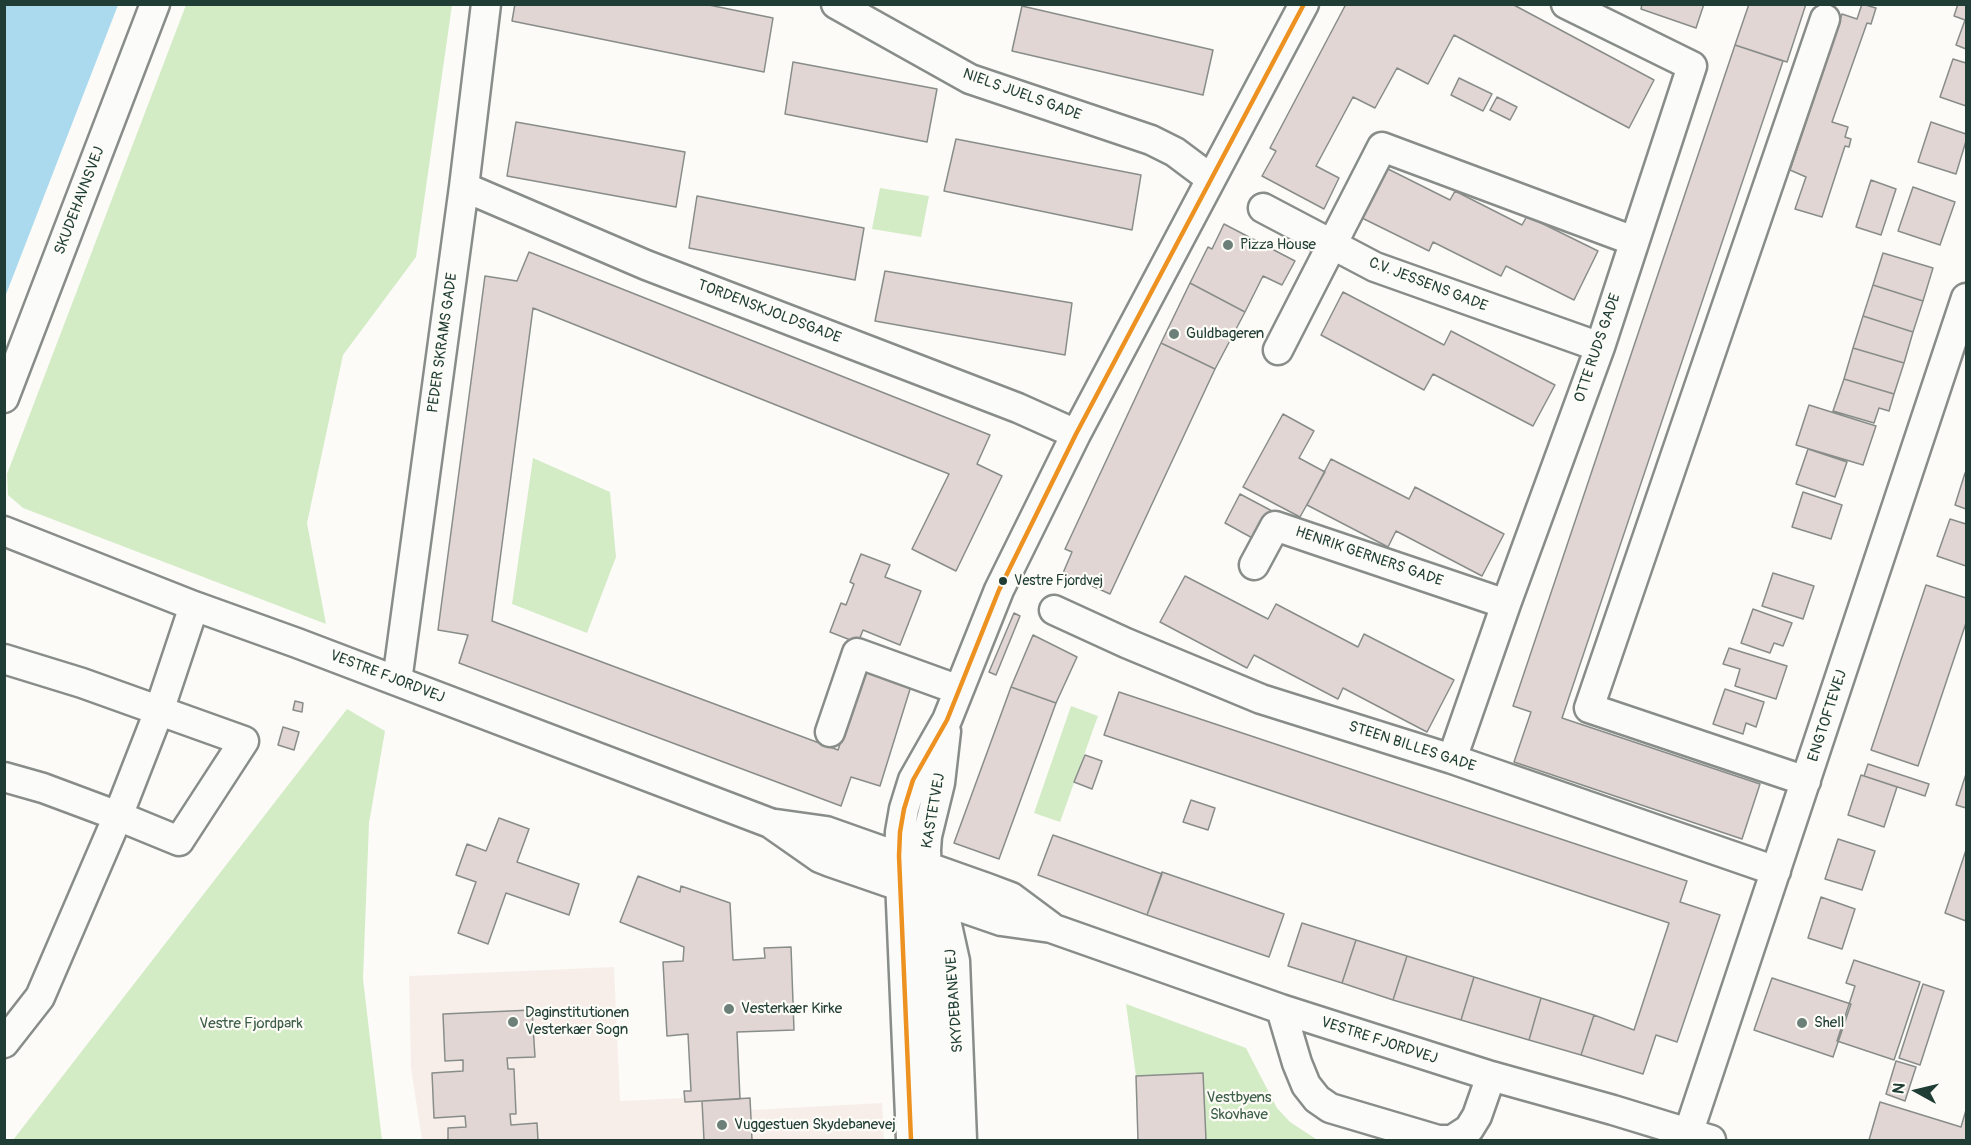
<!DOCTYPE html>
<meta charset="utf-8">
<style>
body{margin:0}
#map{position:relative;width:1971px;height:1145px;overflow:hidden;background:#fcfbf8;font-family:Pangolin,sans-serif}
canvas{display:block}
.frame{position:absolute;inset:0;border:6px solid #1f3d34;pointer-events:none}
.north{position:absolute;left:1887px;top:1061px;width:60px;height:60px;-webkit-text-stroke:4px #fdfcf7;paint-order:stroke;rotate:278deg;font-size:16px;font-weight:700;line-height:24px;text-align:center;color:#1f3d34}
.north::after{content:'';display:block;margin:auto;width:21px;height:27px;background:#1f3d34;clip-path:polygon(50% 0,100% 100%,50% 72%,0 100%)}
</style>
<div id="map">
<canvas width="1971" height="1145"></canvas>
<div class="frame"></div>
<div class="north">N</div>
</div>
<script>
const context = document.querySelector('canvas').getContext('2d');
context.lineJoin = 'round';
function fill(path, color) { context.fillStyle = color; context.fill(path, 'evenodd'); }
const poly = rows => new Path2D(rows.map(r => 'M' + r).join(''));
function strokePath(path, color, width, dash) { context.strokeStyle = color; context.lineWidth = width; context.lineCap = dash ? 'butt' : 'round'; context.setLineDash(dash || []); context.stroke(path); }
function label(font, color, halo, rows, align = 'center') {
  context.font = font + ' Pangolin,sans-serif'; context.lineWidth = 4.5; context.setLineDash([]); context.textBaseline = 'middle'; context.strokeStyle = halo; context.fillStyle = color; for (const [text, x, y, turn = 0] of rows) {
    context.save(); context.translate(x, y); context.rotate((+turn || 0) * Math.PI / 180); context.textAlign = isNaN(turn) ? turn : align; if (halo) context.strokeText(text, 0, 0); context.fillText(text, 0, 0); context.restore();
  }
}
const built = poly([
 [614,967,620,1101,685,1098,685,1102,750,1098,751,1110,882,1103,884,1140,422,1140,411,1068,409,976]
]);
const green = poly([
 [186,5,452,5,416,257,343,355,307,523,326,624,23,508,8,495,7,474],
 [880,188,929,196,921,237,872,229],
 [533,458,610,492,616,557,587,633,512,604],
 [1071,706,1098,716,1060,822,1034,813],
 [347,709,385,731,369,823,363,979,382,1140,13,1140],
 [1126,1004,1246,1048,1277,1108,1290,1122,1316,1139,1323,1140,1206,1140,1203,1074,1136,1076]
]);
const water = poly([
 [5,4,118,5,5,297,4,5]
]);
const building = poly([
 [515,4,704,4,773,18,764,72,512,21,515,4],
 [1346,4,1512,4,1654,80,1629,128,1454,35,1428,84,1397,68,1375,108,1353,97,1316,166,1339,178,1324,209,1262,176,1276,151,1270,148,1346,4],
 [1642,4,1704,4,1696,28,1641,9,1642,4],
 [1749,4,1806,4,1787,62,1735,45,1749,4],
 [1862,4,1876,8,1871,24,1867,23,1832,122,1848,127,1845,137,1851,139,1849,147,1845,146,1822,217,1795,209,1806,177,1790,170,1842,14,1857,19,1862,4],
 [1958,4,1966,4,1966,49,1956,45,1965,20,1954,16,1958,4],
 [1022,6,1213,50,1203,95,1012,51,1022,6],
 [1735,45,1783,61,1562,718,1760,784,1742,839,1514,762,1531,712,1513,706,1735,45],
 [1953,59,1966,63,1966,106,1940,97,1953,59],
 [793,62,937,89,927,142,785,114,793,62],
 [1459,78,1492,94,1483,111,1451,95,1459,78],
 [1497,97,1517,107,1510,120,1490,110,1497,97],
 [516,122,685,152,676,207,507,176,516,122],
 [1931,122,1966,134,1966,141,1956,174,1918,162,1931,122],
 [956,139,1141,175,1132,230,944,191,956,139],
 [1384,167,1450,200,1455,191,1522,225,1527,216,1598,251,1574,300,1506,266,1501,276,1433,242,1429,251,1360,217,1384,167],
 [1871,180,1896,189,1881,235,1856,227,1871,180],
 [1913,187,1955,202,1940,245,1898,231,1913,187],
 [697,196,864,228,855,280,689,248,697,196],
 [1224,224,1295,261,1282,285,1263,276,1245,312,1190,283,1208,247,1212,249,1224,224],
 [529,252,990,435,977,464,1002,476,956,571,912,549,949,474,533,308,492,621,838,750,864,671,911,686,880,786,851,777,841,806,459,663,468,635,438,630,485,276,517,281,529,252],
 [1883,253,1933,268,1923,301,1873,285,1883,253],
 [885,271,1072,303,1065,355,875,321,885,271],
 [1190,283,1245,312,1215,369,1161,343,1190,283],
 [1873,285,1923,301,1913,332,1863,316,1873,285],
 [1343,292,1444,345,1451,331,1555,385,1533,426,1433,374,1424,390,1321,335,1343,292],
 [1863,316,1913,332,1904,363,1853,348,1863,316],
 [1161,343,1215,369,1110,594,1063,573,1072,552,1065,549,1161,343],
 [1853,348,1904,363,1894,394,1844,379,1853,348],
 [1844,379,1894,394,1889,411,1879,408,1874,423,1833,411,1844,379],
 [1809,405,1876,426,1863,465,1796,445,1809,405],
 [1283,414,1314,431,1299,458,1325,472,1300,517,1243,487,1283,414],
 [1808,449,1847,462,1835,497,1796,484,1808,449],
 [1331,459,1409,499,1415,487,1504,534,1482,576,1396,531,1388,547,1307,505,1331,459],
 [1965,473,1966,474,1966,509,1955,505,1965,473],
 [1803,492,1842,505,1831,539,1792,527,1803,492],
 [1240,494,1272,511,1256,540,1225,523,1240,494],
 [1950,519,1966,524,1966,566,1937,556,1950,519],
 [861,554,890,565,885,577,921,591,900,645,863,630,858,643,830,632,841,603,846,605,854,584,850,582,861,554],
 [1773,573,1814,586,1803,619,1762,606,1773,573],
 [1185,576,1268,619,1276,604,1358,647,1364,634,1454,680,1427,732,1343,688,1338,699,1254,655,1247,668,1160,622,1185,576],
 [1926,585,1966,598,1966,623,1918,766,1871,750,1926,585],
 [1753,609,1792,623,1783,646,1774,643,1770,653,1741,643,1753,609],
 [1014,613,1020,616,996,675,989,672,1014,613],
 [1033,635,1077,657,1056,703,1011,687,1033,635],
 [1729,648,1787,666,1776,699,1735,686,1740,669,1723,664,1729,648],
 [1011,687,1056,703,999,859,954,843,1011,687],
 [1725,689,1764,702,1756,727,1746,723,1743,734,1713,724,1725,689],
 [1119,692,1687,881,1680,902,1720,915,1677,1042,1656,1035,1643,1074,1581,1055,1594,1015,1634,1030,1669,923,1104,735,1119,692],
 [295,701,303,703,302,712,293,710,295,701],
 [283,727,299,732,294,750,278,745,283,727],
 [1085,755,1102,761,1092,789,1074,782,1085,755],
 [1868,764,1929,784,1925,796,1864,776,1868,764],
 [1966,774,1966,808,1956,805,1966,774],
 [1861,775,1897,787,1884,827,1848,815,1861,775],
 [1191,800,1215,808,1208,830,1183,822,1191,800],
 [499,818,529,829,517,862,579,884,569,915,506,893,488,944,458,933,476,882,456,875,467,844,486,851,499,818],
 [1053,835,1162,874,1147,915,1038,875,1053,835],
 [1838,839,1875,851,1862,890,1825,879,1838,839],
 [1966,850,1966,921,1945,913,1966,850],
 [1162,872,1284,914,1269,957,1147,915,1162,872],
 [638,876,680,892,681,886,730,903,733,960,765,958,764,948,791,947,794,1030,737,1032,740,1099,685,1102,684,1091,691,1091,688,1034,667,1036,663,962,683,961,684,947,620,922,638,876],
 [1821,897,1855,909,1842,949,1808,938,1821,897],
 [1302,923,1356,940,1342,983,1288,966,1302,923],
 [1356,940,1407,956,1393,1000,1342,983,1356,940],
 [1407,956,1474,977,1461,1020,1393,1000,1407,956],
 [1854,960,1920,982,1894,1060,1837,1041,1855,986,1846,983,1854,960],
 [1474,977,1541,998,1529,1040,1461,1020,1474,977],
 [1772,978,1851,1004,1833,1057,1754,1030,1772,978],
 [1923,984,1944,991,1920,1065,1899,1058,1923,984],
 [1541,998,1594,1015,1581,1055,1529,1040,1541,998],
 [532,1010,535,1057,507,1058,508,1069,514,1069,516,1114,510,1114,511,1125,537,1123,538,1140,448,1140,448,1128,466,1127,465,1116,434,1118,432,1073,463,1071,463,1060,445,1061,443,1014,532,1010],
 [1896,1061,1916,1067,1905,1101,1886,1094,1896,1061],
 [1203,1073,1206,1140,1138,1140,1136,1076,1203,1073],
 [750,1098,752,1140,704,1140,702,1101,750,1098],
 [1880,1102,1961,1127,1966,1110,1966,1140,1869,1140,1880,1102]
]);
const minor = poly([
 [836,4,970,79,1151,140,1175,152,1211,179],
 [464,187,646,265,1018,408,1076,434],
 [1263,208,1375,267,1600,347],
 [1278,350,1382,147,1634,241],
 [4,398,155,4],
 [4,531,194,606,297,643,770,823,820,858,830,862,1001,921,1051,928,1281,1009,1491,1076,1613,1110,1711,1140],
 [1254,565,1275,526,1506,604],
 [1054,610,1126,643,1261,699,1452,759,1776,871],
 [4,659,82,683,244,741,179,841,118,816,43,788,4,777],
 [397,681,464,187,486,4],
 [830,732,857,653,959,690],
 [1452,759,1506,604,1600,347,1692,66,1566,4],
 [1806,781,1589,708,1825,19],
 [776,824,826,831,987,888,1011,897,1050,926],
 [941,898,955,961,962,1140],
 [1281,1009,1297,1063,1306,1085,1317,1099,1330,1108,1438,1140,1452,1140,1469,1129,1477,1116,1491,1076],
 [4,1043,40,997,118,816,159,711,194,606],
 [1688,1134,1966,298],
 [911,1140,899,856,900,832,904,809,913,780,947,720,999,590,1076,434,1304,4],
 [939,1140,926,850,927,836,940,783,946,731]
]);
const bus1 = poly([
 [911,1140,899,856,900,832,904,809,913,780,947,720,999,590,1076,434,1304,4]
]);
const markers = [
 [1228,245,6,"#6c8079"],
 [1174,334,6,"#6c8079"],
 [1003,581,5,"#1f3d34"],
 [729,1009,6,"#6c8079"],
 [513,1022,6,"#6c8079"],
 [1802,1023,6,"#6c8079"],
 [722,1125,6,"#6c8079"]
];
const busNames = [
 ["Vestre Fjordvej",1014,581]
];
const streetNames = [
 ["NIELS JUELS GADE",1022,95,20],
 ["SKUDEHAVNSVEJ",80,201,-69],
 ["C.V. JESSENS GADE",1428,285,21],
 ["TORDENSKJOLDSGADE",769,312,21],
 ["PEDER SKRAMS GADE",443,343,-82],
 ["OTTE RUDS GADE",1598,348,-71],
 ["HENRIK GERNERS GADE",1369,557,19],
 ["VESTRE FJORDVEJ",387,677,21],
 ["ENGTOFTEVEJ",1828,716,-72],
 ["STEEN BILLES GADE",1412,747,18],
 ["KASTETVEJ",934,811,-80],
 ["SKYDEBANEVEJ",955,1001,-94],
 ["VESTRE FJORDVEJ",1379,1041,18]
];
const poiNames = [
 ["Pizza House",1240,245],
 ["Guldbageren",1186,334],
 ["Vesterkær Kirke",741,1009],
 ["Daginstitutionen",525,1013],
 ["Vesterkær Sogn",525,1030],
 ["Shell",1814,1023],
 ["Vuggestuen Skydebanevej",734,1125]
];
const parkNames = [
 ["Vestre Fjordpark",251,1024],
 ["Vestbyens",1239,1098],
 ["Skovhave",1239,1115]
];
fill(built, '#f8eee9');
fill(green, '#d4ecc6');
fill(water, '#abdaee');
fill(building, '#e1d6d3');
strokePath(building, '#888d8a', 1.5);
strokePath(minor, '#888d8a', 33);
strokePath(minor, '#fbfbf9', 28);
strokePath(bus1, '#ed9220', 4.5);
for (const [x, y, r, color] of markers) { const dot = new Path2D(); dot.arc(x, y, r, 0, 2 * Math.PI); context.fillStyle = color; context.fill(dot); strokePath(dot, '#fdfcf7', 2); }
label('14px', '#1f3d34', '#fdfcf7', busNames, 'left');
label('15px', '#1f3d34', '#fdfcf7', streetNames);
label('15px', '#1f3d34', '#fdfcf7', poiNames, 'left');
label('15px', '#3d5e49', '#fdfcf7', parkNames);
</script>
